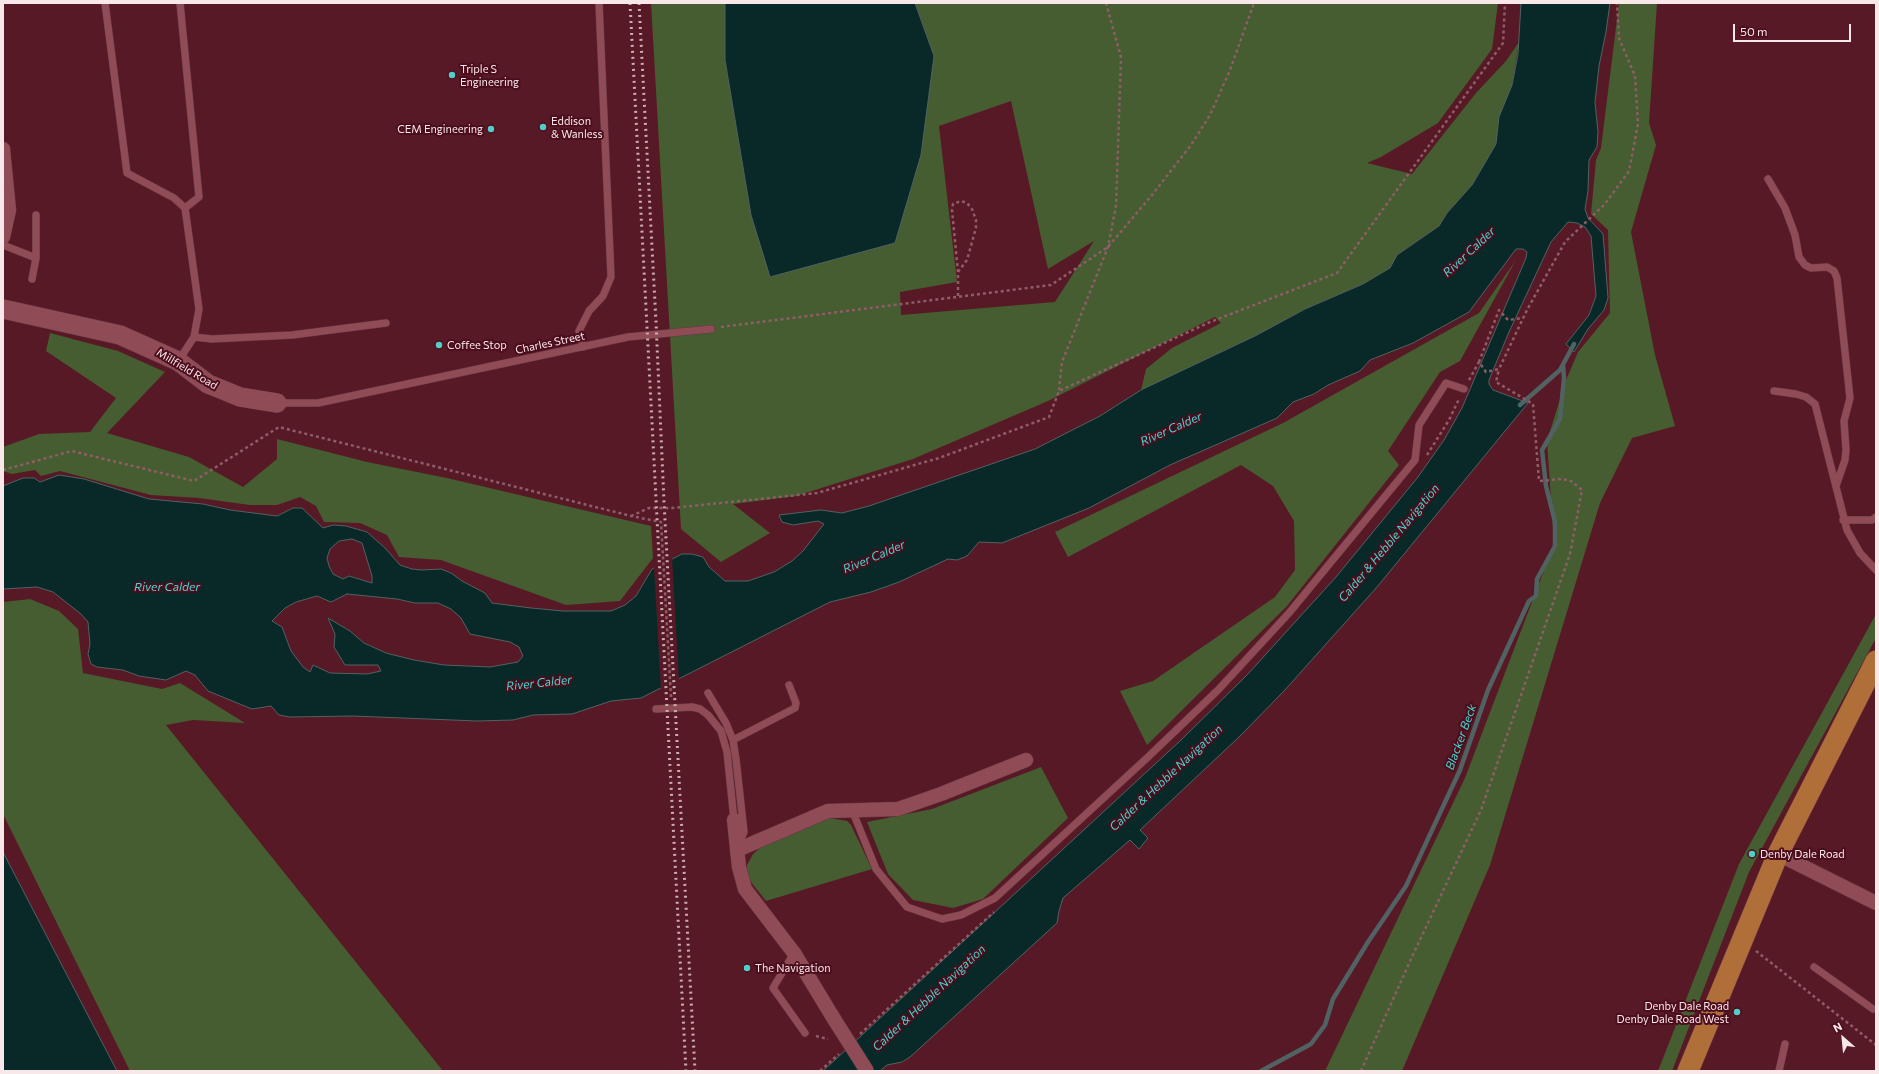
<!DOCTYPE html>
<style>
body{margin:0}
#map{position:relative;width:1879px;height:1074px;overflow:hidden;background:#581926;font-family:Commissioner,sans-serif}
canvas{display:block}
.frame{position:absolute;inset:0;border:4px solid #f9e8ea;pointer-events:none}
.north{position:absolute;left:1823px;top:1018px;width:40px;height:40px;-webkit-text-stroke:3px #4c0d1c;paint-order:stroke;rotate:333deg;font-size:11px;font-weight:700;line-height:16px;text-align:center;color:#f9e8ea}
.north::after{content:'';display:block;margin:auto;width:14px;height:18px;background:#f9e8ea;clip-path:polygon(50% 0,100% 100%,50% 72%,0 100%)}
.scale{position:absolute;left:1733px;top:24px;width:118px;height:18px;box-sizing:border-box;border:2px solid #f9e8ea;border-top:0;padding-left:5px;font-size:12px;line-height:14px;white-space:nowrap;color:#f9e8ea;-webkit-text-stroke:3px #4c0d1c;paint-order:stroke}
</style>
<div id="map">
<canvas width="1879" height="1074"></canvas>
<div class="frame"></div>
<div class="north">N</div>
<div class="scale">50 m</div>
</div>
<script>
const context = document.querySelector('canvas').getContext('2d');
context.lineJoin = 'round';
function fill(path, color) { context.fillStyle = color; context.fill(path, 'evenodd'); }
const poly = rows => new Path2D(rows.map(r => 'M' + r).join(''));
function strokePath(path, color, width, dash) { context.strokeStyle = color; context.lineWidth = width; context.lineCap = dash ? 'butt' : 'round'; context.setLineDash(dash || []); context.stroke(path); }
function label(font, color, halo, rows, align = 'center') {
  context.font = font + ' Commissioner,sans-serif'; context.lineWidth = 4; context.setLineDash([]); context.textBaseline = 'middle'; context.strokeStyle = halo; context.fillStyle = color; for (const [text, x, y, turn = 0] of rows) {
    context.save(); context.translate(x, y); context.rotate((+turn || 0) * Math.PI / 180); context.textAlign = isNaN(turn) ? turn : align; if (halo) context.strokeText(text, 0, 0); context.fillText(text, 0, 0); context.restore();
  }
}
const green = poly([
 [651,3,725,3,725,60,751,215,771,277,934,56,915,3,1498,3,1492,49,1438,123,1381,157,1367,163,1412,174,1476,93,1506,61,1519,42,1512,85,1499,117,1496,144,1472,185,1447,213,1439,226,1397,255,1390,268,1363,284,1305,309,1257,335,1141,390,1146,369,1172,348,1221,323,1215,317,1048,401,913,459,796,496,733,504,770,533,721,562,681,529],
 [1011,101,1048,269,1094,241,1055,302,901,315,900,292,957,282,939,126],
 [1619,3,1657,3,1649,123,1656,145,1631,232,1655,355,1675,426,1632,438,1600,503,1490,865,1402,1071,1325,1071,1465,778,1554,544,1547,441,1566,380,1578,352,1610,313,1608,230,1591,214,1596,160,1601,148],
 [1516,260,1460,361,1440,372,1388,451,1399,465,1287,606,1147,745,1120,691,1153,681,1275,597,1295,570,1294,521,1273,486,1241,465,1068,557,1055,532,1283,423,1479,313],
 [50,333,118,351,165,372,107,433,189,457,243,487,277,459,277,439,367,462,447,478,651,526,653,558,620,601,566,605,441,560,399,557,387,535,360,523,324,522,316,506,300,497,277,505,250,505,199,498,151,495,60,471,41,476,35,470,12,474,3,471,3,447,39,434,90,432,116,398,46,351],
 [30,599,59,611,78,629,83,673,162,689,180,683,245,723,193,720,166,725,443,1071,130,1071,3,814,3,602],
 [1876,614,1876,638,1749,872,1672,1071,1658,1071,1739,864],
 [1041,767,1068,818,983,899,953,908,913,900,888,874,867,822,932,809],
 [829,818,847,821,851,825,872,869,766,901,751,882,747,873,747,865,753,854,761,847]
]);
const water = poly([
 [725,3,915,3,934,56,921,155,895,243,770,277,751,215,725,60,725,3],
 [1521,3,1610,3,1606,32,1599,66,1595,102,1598,132,1597,147,1589,160,1588,191,1585,209,1588,218,1603,234,1608,298,1604,310,1588,329,1574,352,1566,344,1589,315,1596,296,1591,236,1585,227,1577,223,1568,222,1551,242,1509,332,1489,380,1489,384,1493,390,1528,403,1377,587,1284,691,1239,737,1140,830,1148,838,1139,849,1130,840,1063,898,1059,911,1057,923,910,1057,902,1062,887,1065,880,1071,823,1071,1180,741,1247,675,1336,577,1418,477,1444,440,1462,408,1526,258,1527,252,1523,249,1516,249,1469,312,1413,343,1370,360,1360,371,1328,385,1314,394,1293,402,1277,418,1170,465,1089,508,1002,543,979,542,967,556,957,560,948,559,899,582,871,592,830,602,641,698,611,701,572,714,533,715,513,720,477,721,353,716,290,717,279,715,271,706,252,709,208,691,195,675,186,671,166,680,139,676,123,670,97,667,91,664,88,654,90,644,88,622,81,614,53,592,37,587,3,589,3,486,23,478,34,478,40,482,59,475,84,479,149,499,203,504,230,510,277,516,293,508,302,508,323,528,333,525,346,526,367,532,385,548,400,565,412,569,422,570,441,569,451,573,462,581,485,593,492,603,531,608,563,611,611,611,625,605,636,596,652,569,682,554,692,554,703,557,709,567,725,581,748,581,774,572,792,561,803,551,824,524,818,521,793,525,782,522,779,515,821,510,842,513,869,506,1035,449,1100,416,1141,390,1257,335,1305,309,1363,284,1390,268,1397,255,1439,226,1447,213,1472,185,1496,144,1499,117,1512,85,1518,54,1521,3],
 [352,539,362,543,372,576,372,583,349,576,343,579,333,574,329,566,327,558,330,549,339,541,352,539],
 [347,594,397,599,415,603,438,603,451,609,461,618,470,634,510,642,519,647,523,656,518,662,490,667,444,665,414,660,386,653,364,643,350,631,328,618,335,634,334,647,345,665,378,665,381,671,367,674,330,673,313,665,310,672,303,667,291,651,282,627,272,621,285,608,296,602,317,596,331,602,347,594],
 [3,852,56,954,117,1071,3,1071,3,852]
]);
const pier = poly([
 [672,557,679,681,661,691,654,566]
]);
const stream = poly([
 [1520,405,1560,370,1574,344],
 [1261,1071,1311,1044,1325,1025,1333,999,1368,942,1406,886,1460,770,1488,690,1529,601,1536,596,1537,579,1555,546,1555,522,1546,486,1542,450,1560,419,1564,378,1563,365]
]);
const path = poly([
 [958,272,967,260,976,228,976,220,972,209,967,203,961,201,953,204,952,210,958,272,958,296],
 [721,327,1051,285,1108,247,1152,195,1191,145,1210,115,1230,70,1254,3],
 [1479,362,1499,310,1508,320,1523,318],
 [1469,380,1479,362,1486,372,1499,369,1527,310,1565,242,1605,204,1629,171,1638,124,1635,76,1619,38,1617,3],
 [1059,390,1062,362,1108,247,1116,206,1121,57,1106,3],
 [1427,455,1449,420,1459,399],
 [3,470,72,451,194,481,279,427,631,516,661,522,671,697],
 [631,516,649,508,672,508,817,493,939,458,1049,417,1059,391,1210,322,1337,273,1503,43,1505,3],
 [1756,951,1876,1045],
 [860,1034,994,912],
 [816,1036,828,1039],
 [820,1071,839,1054],
 [1361,1071,1411,959,1481,810,1570,554,1582,490,1571,481,1562,479,1539,481,1533,404,1496,382,1499,369]
]);
const lane = poly([
 [105,3,127,173,174,198,185,208,199,309,194,337,179,360],
 [180,3,199,197,185,208],
 [1768,179,1785,208,1795,235,1799,257,1805,265,1811,268,1827,267,1834,271,1837,278,1850,398,1844,421,1846,450,1845,460,1836,486],
 [3,245,36,258,36,215],
 [32,279,36,258],
 [194,337,212,339,292,335,386,323],
 [583,347,579,331,589,311,603,296,611,277,599,3],
 [1774,391,1796,394,1806,397,1815,404,1847,530,1860,553,1876,570],
 [278,403,318,403,628,337,711,329],
 [1843,520,1872,520,1876,517],
 [708,693,726,723,733,740,736,759,744,832,739,844],
 [656,709,692,707,700,709,708,715,721,731,727,752,734,820],
 [733,740,795,708,796,703,789,685],
 [852,810,876,869,907,907,942,919,961,915,995,898,1148,757,1218,690,1289,613,1415,460,1419,425,1446,383,1464,389],
 [794,953,773,988,805,1033],
 [1814,967,1873,1009],
 [1779,1071,1785,1044]
]);
const street = poly([
 [3,149,9,210,3,237],
 [734,820,739,867,745,889,794,953,834,1019],
 [737,850,828,811,898,809,941,794,1026,760],
 [1778,854,1876,903]
]);
const secondary = poly([
 [3,309,120,335,178,361,208,384,223,390,240,397,277,403]
]);
const primary = poly([
 [1688,1071,1778,854,1876,661]
]);
const rail = poly([
 [630,3,686,1071],
 [639,3,656,322,664,502,695,1071]
]);
const streetBridge = poly([
 [834,1019,867,1071]
]);
const markers = [
 [452,75,4,"#53cdc9"],
 [543,127,4,"#53cdc9"],
 [491,129,4,"#53cdc9"],
 [439,345,4,"#53cdc9"],
 [1752,854,4,"#53cdc9"],
 [747,968,4,"#53cdc9"],
 [1737,1012,4,"#53cdc9"]
];
const poiNames = [
 ["Triple S",460,69],
 ["Engineering",460,82],
 ["Eddison",551,121],
 ["& Wanless",551,134],
 ["CEM Engineering",483,129,"right"],
 ["Coffee Stop",447,345],
 ["Denby Dale Road",1760,854],
 ["The Navigation",755,968],
 ["Denby Dale Road",1729,1006,"right"],
 ["Denby Dale Road West",1729,1019,"right"]
];
const streetNames = [
 ["Charles Street",550,343,-12],
 ["Millfield Road",187,369,31]
];
const waterNames = [
 ["River Calder",1469,252,-43],
 ["River Calder",1171,429,-24],
 ["Calder & Hebble Navigation",1389,543,-50],
 ["River Calder",874,557,-23],
 ["River Calder",167,587],
 ["River Calder",539,683,-6],
 ["Blacker Beck",1461,737,-70],
 ["Calder & Hebble Navigation",1166,778,-43],
 ["Calder & Hebble Navigation",929,998,-43]
];
fill(green, '#455d30');
fill(water, '#092928');
strokePath(water, '#516262', 1);
fill(pier, '#581926');
strokePath(stream, '#516262', 4.5);
strokePath(lane, '#683844', 8);
strokePath(street, '#683844', 15);
strokePath(secondary, '#683844', 20);
strokePath(primary, '#683844', 22);
strokePath(path, '#8e5e68', 2.5, [3, 3]);
strokePath(lane, '#904c56', 7);
strokePath(street, '#904c56', 14);
strokePath(secondary, '#904c56', 19);
strokePath(primary, '#b06f39', 21);
strokePath(rail, '#cbacb2', 3, [2, 4]);
strokePath(streetBridge, '#683844', 15, []);
strokePath(streetBridge, '#904c56', 14);
for (const [x, y, r, color] of markers) { const dot = new Path2D(); dot.arc(x, y, r, 0, 2 * Math.PI); context.fillStyle = color; context.fill(dot); strokePath(dot, '#4c0d1c', 1.5); }
label('11px', '#f9e8ea', '#4c0d1c', poiNames, 'left');
label('11px', '#f9e8ea', '#4c0d1c', streetNames);
label('italic 12px', '#42d7d2', '#4c0d1c', waterNames);
</script>
